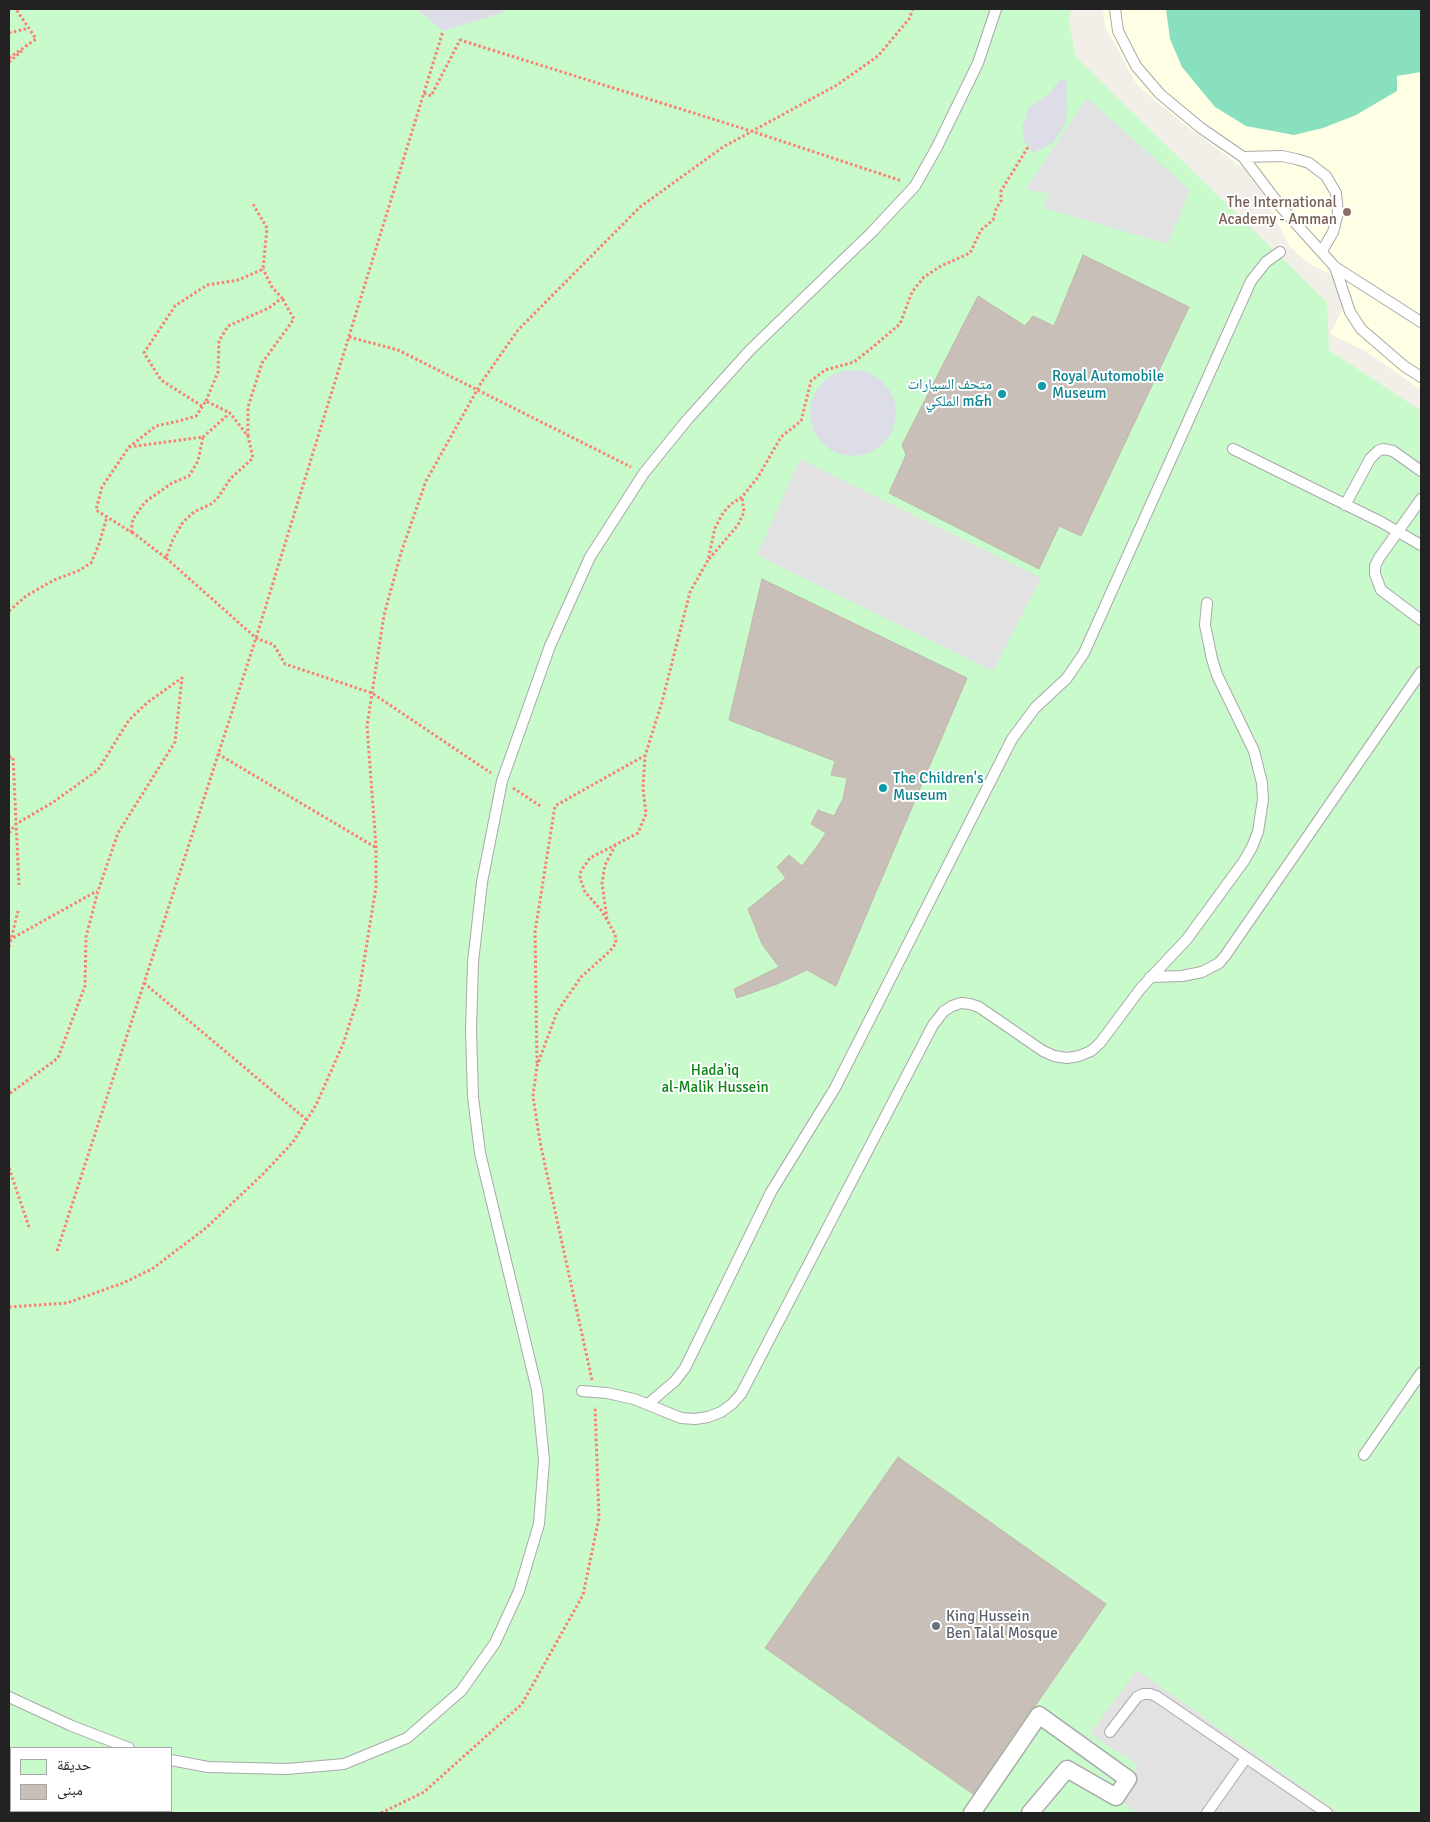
<!DOCTYPE html>
<meta charset="utf-8">
<style>
body{margin:0}
#map{position:relative;width:1430px;height:1822px;overflow:hidden;background:#f2efe9;font-family:Signika,"Noto Naskh Arabic",sans-serif}
canvas{display:block}
.frame{position:absolute;inset:0;border:10px solid #222;pointer-events:none}
.legend{position:absolute;left:10px;top:1747px;width:162px;height:65px;box-sizing:border-box;background:#fff;border:1px solid #a7a7a7;margin:0;padding:6px 9px;list-style:none;font-size:15px;color:#222}
.legend li{display:flex;align-items:center;gap:10px;height:25px}
.legend b{width:25px;border:1px solid #a7a7a7}
</style>
<div id="map">
<canvas width="1430" height="1822"></canvas>
<div class="frame"></div>
<ul class="legend">
<li><b style="height:14px;background:#c8facc"></b>حديقة</li>
<li><b style="height:14px;background:#c7bfb8"></b>مبنى</li>
</ul>
</div>
<script>
const context = document.querySelector('canvas').getContext('2d');
context.lineJoin = 'round';
function fill(path, color) { context.fillStyle = color; context.fill(path, 'evenodd'); }
const poly = rows => new Path2D(rows.map(r => 'M' + r).join(''));
function strokePath(path, color, width, dash) { context.strokeStyle = color; context.lineWidth = width; context.lineCap = dash ? 'butt' : 'round'; context.setLineDash(dash || []); context.stroke(path); }
function label(font, color, halo, rows, align = 'center') {
  context.font = font + ' Signika,"Noto Naskh Arabic",sans-serif'; context.lineWidth = 4; context.setLineDash([]); context.textBaseline = 'middle'; context.strokeStyle = halo; context.fillStyle = color; for (const [text, x, y, turn = 0] of rows) {
    context.save(); context.translate(x, y); context.rotate((+turn || 0) * Math.PI / 180); context.textAlign = isNaN(turn) ? turn : align; if (halo) context.strokeText(text, 0, 0); context.fillText(text, 0, 0); context.restore();
  }
}
const education = poly([
 [1103,9,1421,9,1421,390,1367,352,1330,334,1348,299,1333,276,1308,263,1290,247,1263,195,1244,169,1181,122,1137,85,1105,26]
]);
const park = poly([
 [9,9,1071,9,1069,21,1076,57,1327,302,1329,350,1421,411,1421,1813,9,1813],
 [11,1748,171,1748,171,1811,11,1811]
]);
const pitch = poly([
 [1166,9,1421,9,1421,72,1397,76,1397,91,1356,115,1323,128,1294,135,1246,126,1215,107,1182,67,1170,39]
]);
const parking = poly([
 [1087,98,1190,190,1168,244,1044,208,1049,194,1026,189],
 [800,459,1041,578,993,671,757,555],
 [1137,1670,1339,1813,1137,1813,1116,1797,1138,1765,1090,1734]
]);
const plaza = poly([
 [416,9,506,9,501,13,443,31],
 [1060,79,1066,81,1068,107,1065,125,1052,144,1032,153,1024,140,1022,127,1029,108,1049,94],
 '810 413a43 43 0 1 1 86 0a43 43 0 1 1-86 0Z'
]);
const building = poly([
 [1083,255,1189,307,1081,536,1059,526,1039,569,889,493,906,455,902,445,978,296,1025,326,1033,316,1054,326,1083,255],
 [762,579,967,678,836,986,807,970,777,984,737,998,734,989,779,967,762,944,748,909,786,878,777,867,789,855,802,866,815,849,826,833,811,824,818,810,834,816,843,799,847,778,831,775,835,761,729,720,762,579],
 [898,1457,1106,1604,1035,1706,1031,1709,973,1794,765,1648,898,1457]
]);
const path = poly([
 [9,33,29,28],
 [9,58,36,39,16,9],
 [9,62,22,51],
 [424,93,431,96,460,40,751,131,902,181],
 [349,337,398,350,631,467],
 [206,401,218,372,219,341,228,326,269,308,282,298,272,287,263,269],
 [202,406,161,380,144,353,175,306,207,285,238,280,263,269,267,228,253,204],
 [248,436,248,407,262,363,294,319,282,298],
 [129,447,203,437,198,461,189,476,172,483,145,502,133,519,131,532,96,510,102,487,129,447,156,426,179,421,196,416,206,401,230,413],
 [132,532,166,558,173,539,183,522,194,512,211,504,217,499,231,478,253,458,248,436,230,413,203,437],
 [166,558,256,638,274,645,285,664,372,693,491,773],
 [709,559,738,525,744,512,742,497],
 [9,611,26,596,54,580,78,571,91,563,99,544,107,517],
 [218,754,375,847],
 [9,757,13,757,19,885],
 [513,788,542,807],
 [9,833,16,824,52,803,98,770,129,720,148,702,182,678,175,742,118,833,98,891,86,937,85,986,58,1058,9,1094],
 [607,919,602,883,605,865,615,846],
 [9,940,97,891],
 [9,947,18,911],
 [144,983,307,1120],
 [537,1063,535,932,555,806,644,756],
 [9,1168,29,1227],
 [57,1251,256,638,443,31],
 [9,1307,67,1303,123,1283,152,1269,206,1228,263,1174,293,1142,316,1105,343,1044,358,998,376,887,376,847,367,726,384,615,401,553,426,481,481,383,518,330,640,207,723,147,837,85,878,56,909,19,913,9],
 [592,1380,540,1142,533,1096,537,1066,557,1012,581,977,610,951,616,943,615,934,601,910,585,892,580,878,581,871,590,858,638,833,646,814,643,788,645,756,662,702,690,592,708,560,715,528,723,513,731,504,742,497,758,477,781,437,801,421,811,381,825,370,854,362,868,351,900,324,912,292,924,277,941,266,970,253,981,230,993,220,996,209,1001,201,1001,191,1028,147],
 [9,1764,11,1765],
 [123,1811,132,1813],
 [381,1813,424,1792,522,1704,583,1595,599,1518,595,1406]
]);
const service = poly([
 [1115,9,1118,31,1136,66,1160,94,1201,128,1243,157,1281,207,1335,267,1350,312,1361,329,1404,366,1421,377],
 [1243,157,1282,156,1296,159,1309,163,1326,176,1336,193,1338,213,1333,232,1322,251],
 [1335,267,1421,322],
 [1233,449,1381,522,1421,545],
 [1421,499,1379,558,1375,566,1375,574,1381,590,1421,620],
 [1345,505,1370,459,1378,451,1383,449,1393,451,1421,471],
 [1150,977,1182,976,1202,972,1219,963,1225,956,1421,672],
 [582,1391,607,1393,634,1399,681,1418,695,1419,708,1417,721,1412,732,1404,741,1394,933,1025,944,1011,952,1006,961,1003,970,1004,979,1007,1043,1051,1054,1056,1067,1058,1079,1056,1091,1051,1100,1043,1141,988,1187,939,1244,861,1252,847,1258,832,1263,799,1262,783,1254,751,1217,675,1212,659,1205,625,1207,603],
 [648,1404,675,1381,685,1368,771,1192,835,1088,1012,739,1035,708,1067,678,1084,653,1251,281,1266,262,1280,252],
 [1364,1455,1421,1373],
 [9,1697,72,1726,129,1748],
 [1110,1732,1137,1697,1143,1694,1150,1694,1156,1696,1327,1813],
 [171,1760,208,1767,287,1769,344,1764,407,1738,461,1691,495,1643,519,1591,539,1524,544,1460,537,1390,480,1153,473,1097,471,1030,473,962,482,882,502,781,550,646,590,557,644,473,687,420,750,350,872,232,915,186,937,147,978,63,996,9],
 [1207,1813,1246,1758]
]);
const pedestrian = poly([
 [972,1813,1039,1715,1128,1779,1116,1797,1067,1769,1030,1813]
]);
const markers = [
 [1347,212,5,"#8d6e63"],
 [1042,386,5,"#0f9aa8"],
 [1002,394,5,"#0f9aa8"],
 [883,788,5,"#0f9aa8"],
 [936,1626,5,"#6b7280"]
];
const educationNames = [
 ["The International",1337,203],
 ["Academy - Amman",1337,220]
];
const cultureNames = [
 ["Royal Automobile",1052,377],
 ["Museum",1052,394],
 ["متحف السيارات",992,385,"right"],
 ["الملكي m&h",992,402,"right"],
 ["The Children's",893,779],
 ["Museum",893,796]
];
const parkNames = [
 ["Hada'iq",715,1071],
 ["al-Malik Hussein",715,1088]
];
const worshipNames = [
 ["King Hussein",946,1617],
 ["Ben Talal Mosque",946,1634]
];
fill(education, '#ffffe5');
fill(park, '#c8facc');
fill(pitch, '#88e0be');
fill(parking, '#e2e2e2');
fill(plaza, '#dddde8');
fill(building, '#c7bfb8');
strokePath(building, '#c4b6ab', 1);
strokePath(service, '#a9a9a9', 12);
strokePath(pedestrian, '#a9a9a9', 19);
strokePath(path, '#fa8072', 3, [2.5, 2.5]);
strokePath(service, '#fff', 10);
strokePath(pedestrian, '#fff', 16);
for (const [x, y, r, color] of markers) { const dot = new Path2D(); dot.arc(x, y, r, 0, 2 * Math.PI); context.fillStyle = color; context.fill(dot); strokePath(dot, '#fff', 2); }
label('15px', '#785e54', '#fff', educationNames, 'right');
label('15px', '#0d838f', '#fff', cultureNames, 'left');
label('15px', '#0c8416', '#fff', parkNames);
label('15px', '#5b616d', '#fff', worshipNames, 'left');
</script>
